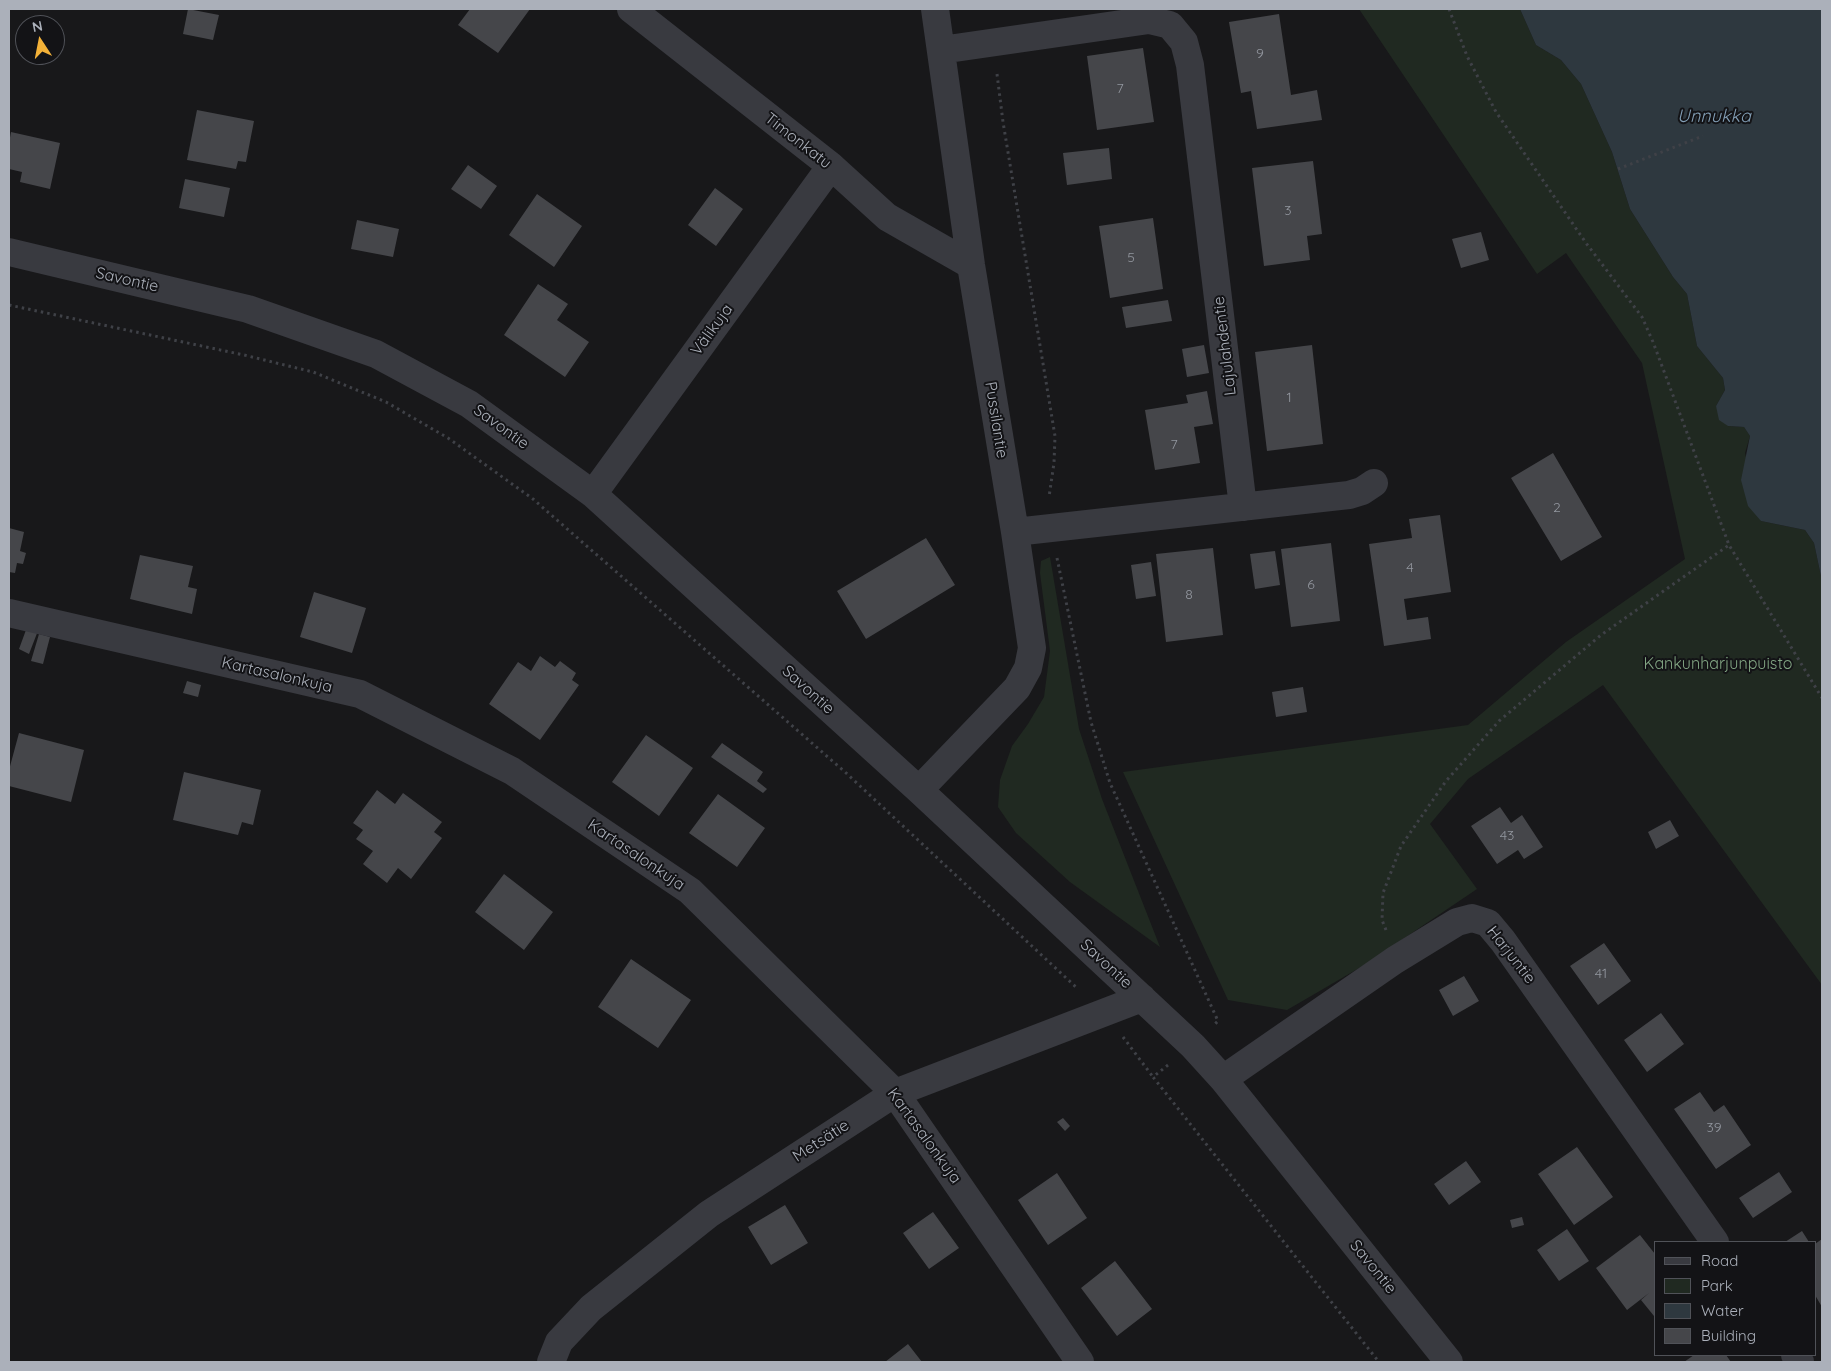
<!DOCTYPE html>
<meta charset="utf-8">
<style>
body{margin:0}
#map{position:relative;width:1831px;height:1371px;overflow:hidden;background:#18181a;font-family:Quicksand,sans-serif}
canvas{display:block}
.frame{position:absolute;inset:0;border:10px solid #abb0ba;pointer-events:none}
.legend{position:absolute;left:1654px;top:1241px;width:162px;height:115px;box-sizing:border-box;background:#131316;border:1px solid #505258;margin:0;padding:6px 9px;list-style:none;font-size:15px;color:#abb0ba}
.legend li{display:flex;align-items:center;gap:10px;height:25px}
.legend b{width:25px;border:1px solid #505258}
.north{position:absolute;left:15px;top:15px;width:50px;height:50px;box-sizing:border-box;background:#131316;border:1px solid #505258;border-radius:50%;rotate:349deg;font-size:14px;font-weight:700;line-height:20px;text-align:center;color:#abb0ba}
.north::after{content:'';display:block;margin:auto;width:18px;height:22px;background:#f3b138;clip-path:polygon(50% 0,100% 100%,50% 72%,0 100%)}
</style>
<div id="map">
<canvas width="1831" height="1371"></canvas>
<div class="frame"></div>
<ul class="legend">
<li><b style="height:6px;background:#393a40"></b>Road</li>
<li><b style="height:14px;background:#202921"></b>Park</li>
<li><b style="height:14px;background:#2e383f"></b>Water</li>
<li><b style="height:14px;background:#45464a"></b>Building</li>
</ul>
<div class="north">N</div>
</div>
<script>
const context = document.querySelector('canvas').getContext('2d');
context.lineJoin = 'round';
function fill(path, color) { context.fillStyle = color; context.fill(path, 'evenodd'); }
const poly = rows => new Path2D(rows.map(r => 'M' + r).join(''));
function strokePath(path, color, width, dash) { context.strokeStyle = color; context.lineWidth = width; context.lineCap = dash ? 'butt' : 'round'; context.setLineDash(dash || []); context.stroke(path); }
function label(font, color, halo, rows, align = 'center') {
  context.font = font + ' Quicksand,sans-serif'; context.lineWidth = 4; context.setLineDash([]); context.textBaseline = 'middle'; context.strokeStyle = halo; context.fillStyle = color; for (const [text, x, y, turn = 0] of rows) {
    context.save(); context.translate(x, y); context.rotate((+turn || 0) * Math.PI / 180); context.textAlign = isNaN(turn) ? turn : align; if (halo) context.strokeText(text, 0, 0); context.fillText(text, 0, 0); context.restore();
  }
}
const green = poly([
 [1359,9,1520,9,1536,45,1561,60,1581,84,1612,152,1630,209,1673,277,1687,294,1697,346,1723,378,1725,390,1716,406,1728,426,1744,427,1750,436,1745,453,1761,521,1805,530,1814,543,1822,581,1822,985,1603,685,1468,779,1430,824,1477,889,1366,964,1287,1010,1228,1000,1123,772,1468,725,1566,642,1685,559,1642,363,1566,253,1537,274],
 [1050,557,1079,729,1102,799,1160,947,1070,882,1016,833,998,807,1000,780,1012,746,1028,724,1044,697,1050,651,1040,573,1041,561]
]);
const water = poly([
 [1520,9,1822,9,1822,581,1814,543,1805,530,1761,521,1748,506,1741,480,1750,436,1744,427,1728,426,1719,420,1716,406,1725,390,1723,378,1697,346,1687,294,1673,277,1630,209,1612,152,1581,84,1561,60,1536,45]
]);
const building = poly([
 [188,9,219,15,213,40,183,34],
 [470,9,530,9,498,53,458,25],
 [1279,14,1291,95,1317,90,1322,120,1257,129,1251,91,1241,93,1229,22],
 [1143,48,1154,122,1097,130,1087,56],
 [197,110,254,121,246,162,238,161,236,169,187,160],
 [11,132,60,143,50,189,20,182,22,172,9,169,9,143],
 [1109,148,1112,179,1067,185,1063,153],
 [1313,161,1322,234,1307,236,1310,260,1264,266,1252,168],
 [468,165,497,186,481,209,451,189],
 [185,179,230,188,224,217,179,208],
 [715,188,743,209,716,246,688,225],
 [537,194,582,226,554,267,509,235],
 [1153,218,1163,289,1110,298,1099,226],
 [357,220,399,229,393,257,351,249],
 [1481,232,1489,260,1461,268,1452,239],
 [538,284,568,304,557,320,589,342,565,377,504,335],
 [1168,300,1172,321,1126,328,1122,307],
 [1204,345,1209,373,1187,377,1182,349],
 [1312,345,1323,444,1267,451,1255,352],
 [1207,391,1213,424,1194,427,1200,463,1155,470,1145,410,1188,403,1186,395],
 [1553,453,1602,537,1561,561,1511,478],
 [1440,515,1451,592,1404,599,1407,620,1428,617,1431,639,1384,646,1369,544,1412,538,1409,519],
 [9,528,24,532,20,551,26,553,23,564,17,563,15,573,9,572],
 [926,538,955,585,866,639,837,591],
 [1331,543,1340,621,1291,627,1281,549],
 [1213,548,1223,635,1166,642,1156,554],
 [1275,551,1280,585,1255,589,1250,554],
 [140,555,193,566,188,587,197,589,192,614,130,599],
 [1151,562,1156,596,1136,599,1131,565],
 [314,592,366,608,352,653,300,637],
 [30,619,41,623,29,654,19,649],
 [39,634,50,637,43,664,31,661],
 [540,656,555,667,560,661,576,673,572,680,579,685,540,740,489,704,518,662,531,671],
 [187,681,201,685,198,697,183,693],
 [1303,687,1307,712,1276,717,1272,692],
 [19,733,84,750,71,802,9,786,9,770],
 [646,735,693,768,659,816,612,782],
 [722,743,763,772,757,781,767,789,763,793,711,757],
 [184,772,261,790,253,825,242,822,238,835,173,820],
 [377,790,395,804,403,793,442,822,434,832,442,838,411,879,398,868,387,883,363,864,373,851,356,839,363,830,353,823],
 [718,794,765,828,737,867,689,833],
 [1500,807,1511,823,1522,815,1543,847,1524,859,1518,850,1497,864,1471,826],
 [1670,820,1679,836,1656,849,1648,832],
 [504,874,553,912,524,950,475,912],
 [1604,943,1631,981,1598,1005,1570,966],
 [631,959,691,1000,658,1048,598,1007],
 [1464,976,1479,1001,1453,1016,1439,990],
 [1661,1013,1684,1044,1647,1072,1624,1040],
 [1700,1092,1714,1112,1724,1105,1751,1145,1716,1169,1674,1109],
 [1063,1118,1070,1126,1065,1131,1057,1122],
 [1577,1147,1613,1197,1574,1225,1538,1174],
 [1466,1161,1481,1182,1449,1205,1434,1184],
 [1779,1172,1792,1192,1753,1218,1739,1198],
 [1057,1173,1087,1218,1048,1245,1018,1200],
 [785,1205,808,1243,771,1265,748,1227],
 [933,1212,959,1248,929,1269,903,1233],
 [1522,1217,1524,1225,1512,1228,1510,1220],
 [1567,1229,1589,1261,1559,1281,1537,1250],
 [1802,1231,1809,1242,1785,1242],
 [1640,1235,1655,1254,1654,1316,1641,1300,1649,1293,1627,1310,1596,1268],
 [1822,1239,1822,1307,1815,1295,1815,1244],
 [1115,1261,1152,1309,1117,1336,1081,1288],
 [908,1344,922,1362,885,1362],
 [1694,1355,1726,1355,1731,1362,1684,1362]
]);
const path = poly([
 [1449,9,1467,56,1496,112,1586,243,1642,317,1653,342,1729,545,1822,698],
 [997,74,1003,122,1055,436,1054,463,1049,497],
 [1618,169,1703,136],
 [9,305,244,355,313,372,386,402,448,438,533,499,845,772,1078,989],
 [1057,558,1091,722,1110,783,1218,1021,1214,1025],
 [1386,930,1382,920,1383,893,1401,846,1446,781,1499,721,1601,635,1729,545],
 [1123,1037,1153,1077],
 [1168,1065,1153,1077,1379,1362]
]);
const minor = poly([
 [631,9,831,166,887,217,971,265],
 [941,50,1149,20,1170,25,1184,42,1190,65,1197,123,1243,507],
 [9,252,248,309,376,354,469,404,593,494,919,790,1193,1046,1223,1079,1449,1362],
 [593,494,831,166],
 [1015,532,1349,495,1362,491,1374,483],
 [9,613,360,694,512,771,690,891,895,1093,1080,1362],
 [919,790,1017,688,1028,668,1032,648,1015,532,971,265,935,9],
 [1223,1079,1395,960,1457,922,1472,918,1488,923,1503,941,1715,1242],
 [1795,1355,1800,1362],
 [551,1362,559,1342,591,1308,709,1214,895,1093,1142,998]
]);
const numberNames = [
 ["9",1260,54],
 ["7",1120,89],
 ["3",1288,211],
 ["5",1131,258],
 ["1",1289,398],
 ["7",1174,445],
 ["2",1557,508],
 ["4",1410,568],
 ["6",1311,585],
 ["8",1189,595],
 ["43",1507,836],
 ["41",1601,974],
 ["39",1714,1128]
];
const streetNames = [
 ["Timonkatu",798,141,38],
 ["Savontie",127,280,13],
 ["Välikuja",712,330,-54],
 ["Lajulahdentie",1225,346,-97],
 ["Pussilantie",996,420,81],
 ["Savontie",501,427,36],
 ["Kartasalonkuja",277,675,13],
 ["Savontie",808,690,42],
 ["Kartasalonkuja",636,855,34],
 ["Harjuntie",1511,955,52],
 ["Savontie",1106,964,43],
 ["Kartasalonkuja",924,1136,54],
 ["Metsätie",821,1141,-33],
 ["Savontie",1373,1267,51]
];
const parkNames = [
 ["Kankunharjunpuisto",1718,664]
];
const waterNames = [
 ["Unnukka",1714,117]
];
fill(green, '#202921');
fill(water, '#2e383f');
fill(building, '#45464a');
strokePath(path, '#3f4147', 3, [2.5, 4]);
strokePath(minor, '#393a40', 28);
label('14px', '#92969e', null, numberNames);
label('16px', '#abb0ba', '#131316', streetNames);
label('16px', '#82a583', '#131316', parkNames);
label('italic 18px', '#829eb5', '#131316', waterNames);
</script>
